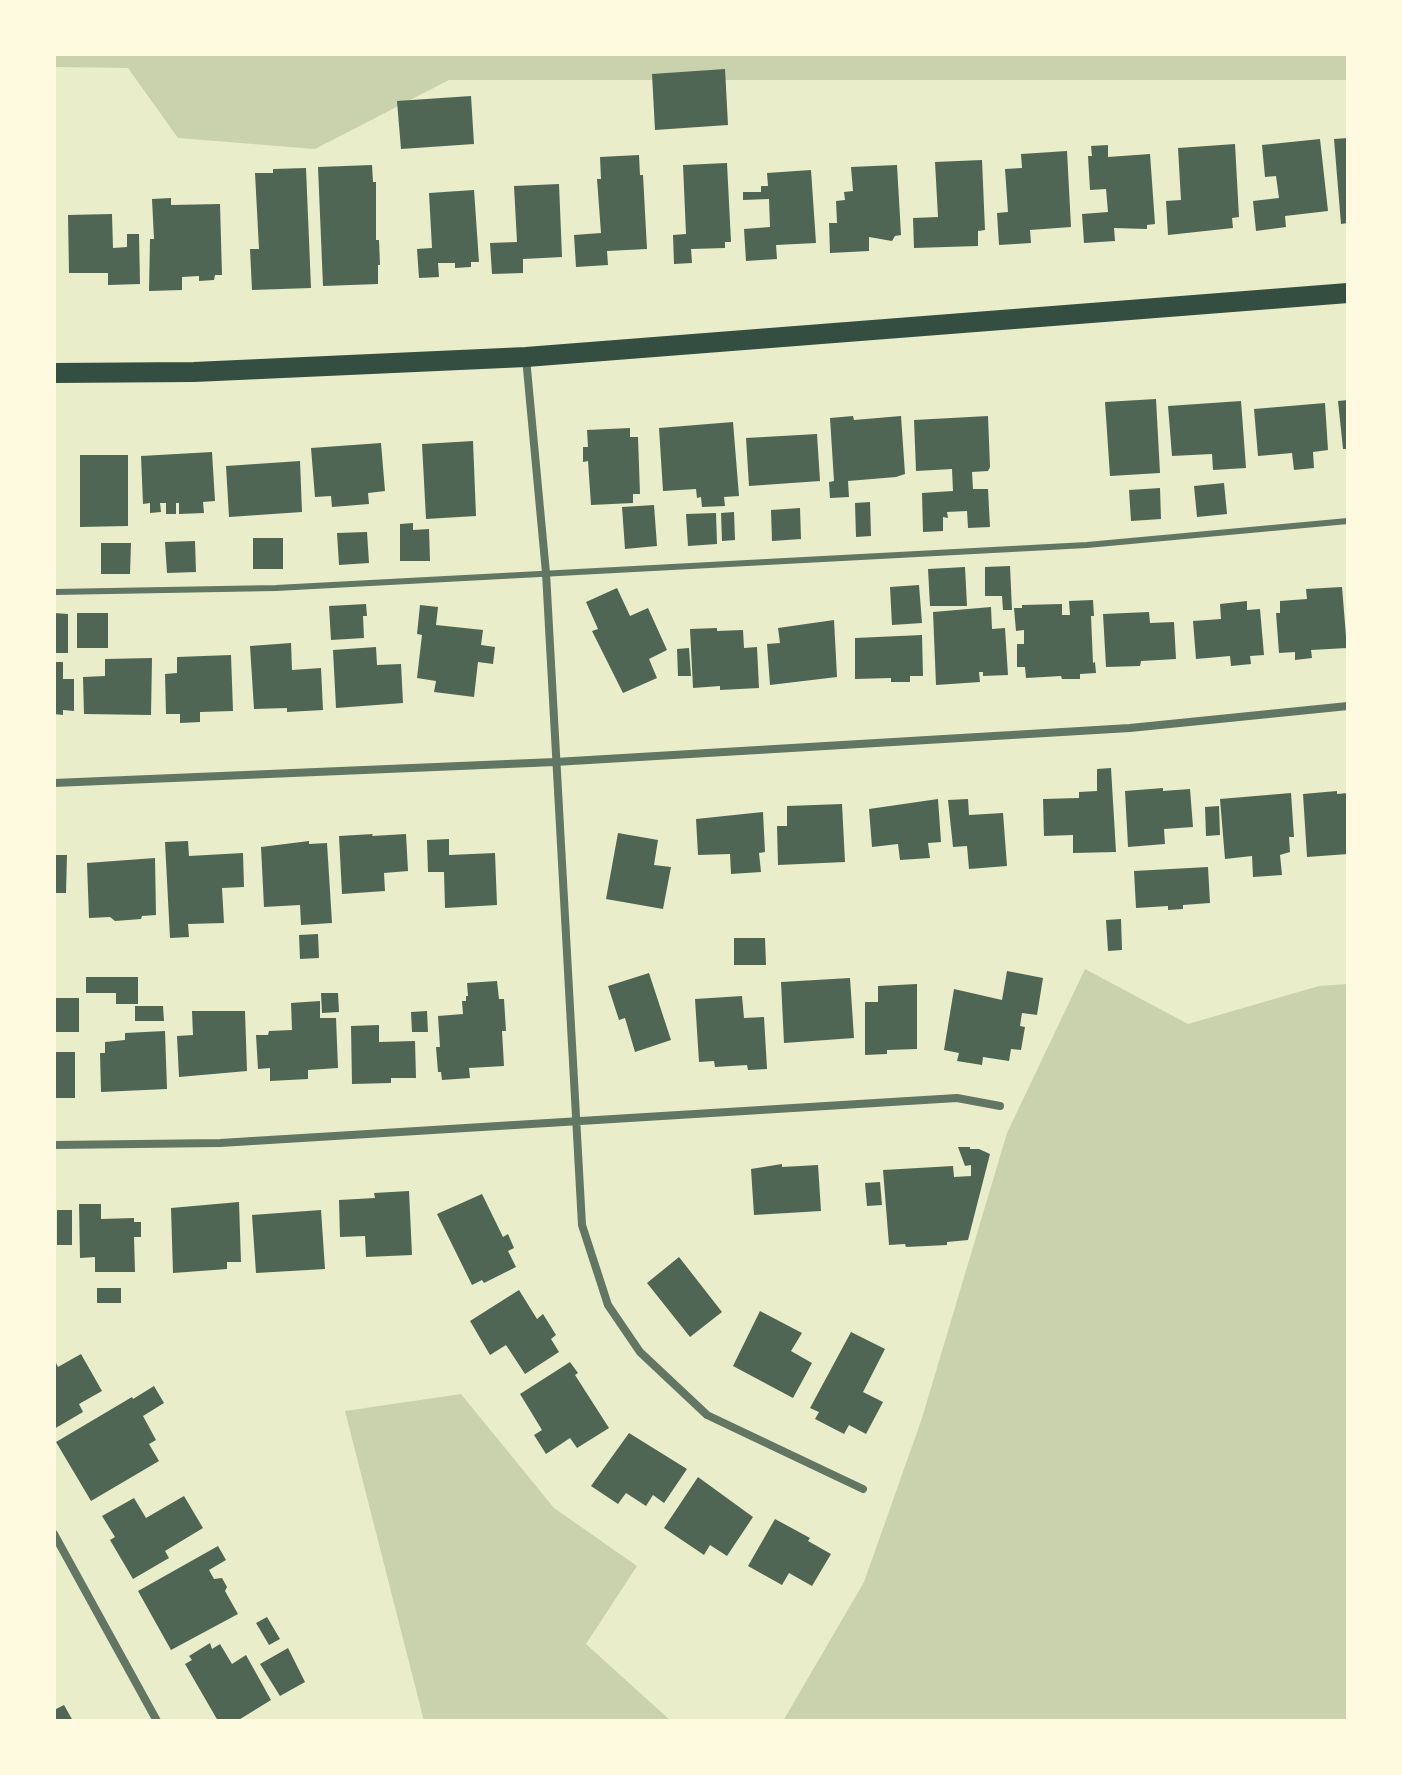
<!DOCTYPE html>
<style>
body{margin:0}
#map{position:relative;width:1402px;height:1775px;overflow:hidden;background:#e9edc9;font-family:"Alegreya Sans",sans-serif}
canvas{display:block}
.frame{position:absolute;inset:0;border:56px solid #fefae0;pointer-events:none}
</style>
<div id="map">
<canvas width="1402" height="1775"></canvas>
<div class="frame"></div>
</div>
<script>
const context = document.querySelector('canvas').getContext('2d');
context.lineJoin = 'round';
function fill(path, color) { context.fillStyle = color; context.fill(path, 'evenodd'); }
const poly = rows => new Path2D(rows.map(r => 'M' + r).join(''));
function strokePath(path, color, width, dash) { context.strokeStyle = color; context.lineWidth = width; context.lineCap = dash ? 'butt' : 'round'; context.setLineDash(dash || []); context.stroke(path); }
const green = poly([
 [54,54,1348,54,1348,80,449,80,315,149,178,138,128,68,54,67],
 [1085,969,1188,1024,1319,986,1348,984,1348,1721,783,1721,864,1582,922,1418,1007,1133],
 [461,1394,554,1508,637,1566,586,1644,671,1721,424,1721,345,1411]
]);
const building = poly([
 [725,69,728,125,655,130,652,74],
 [471,96,474,144,401,149,397,101],
 [1348,138,1348,223,1341,224,1334,139],
 [1320,139,1328,211,1285,216,1286,227,1256,231,1253,201,1279,198,1276,176,1265,177,1262,145],
 [1235,144,1239,217,1232,218,1233,228,1168,235,1166,201,1181,200,1178,148],
 [1108,145,1108,157,1150,154,1155,224,1147,225,1147,229,1114,228,1115,241,1084,243,1082,214,1108,212,1106,189,1090,190,1088,156,1092,156,1091,146],
 [1067,151,1071,227,1030,230,1031,243,999,245,997,213,1008,212,1005,169,1022,168,1021,154],
 [639,155,640,175,643,175,647,249,607,251,608,265,576,267,574,235,601,233,597,179,601,179,600,157],
 [982,160,985,230,978,231,978,246,914,248,913,218,938,217,935,162],
 [727,163,731,242,725,242,725,248,691,249,692,263,674,264,673,235,686,234,683,165],
 [372,165,373,182,376,182,376,240,379,240,380,265,378,265,378,284,323,286,318,167],
 [897,165,901,235,895,236,892,241,869,237,869,251,830,253,829,223,837,223,836,201,845,200,844,192,853,191,851,167],
 [306,168,311,288,252,290,250,249,259,249,255,173,273,173,273,169],
 [811,170,816,243,776,245,777,259,746,261,744,229,770,227,769,199,743,200,743,192,761,192,761,186,768,186,767,173],
 [559,184,562,257,523,259,523,273,492,274,490,243,517,242,514,186],
 [474,190,479,262,471,262,471,267,455,268,455,263,438,263,439,277,419,278,417,249,432,248,429,193],
 [171,198,171,205,220,204,222,275,215,275,214,280,199,281,199,276,182,277,182,290,149,291,150,239,154,239,152,199],
 [112,214,113,248,127,247,127,234,139,234,140,284,108,285,108,273,69,273,68,215],
 [1156,399,1160,473,1110,476,1105,402],
 [1348,400,1348,449,1343,449,1338,401],
 [1241,401,1246,468,1213,470,1212,454,1172,456,1168,406],
 [1325,403,1328,450,1313,452,1314,468,1294,470,1292,453,1258,456,1254,409],
 [853,416,854,420,901,416,905,474,896,477,848,481,849,497,830,498,829,482,834,481,830,418],
 [988,416,990,467,988,471,972,472,973,489,988,489,990,527,968,528,967,511,947,512,948,518,943,517,943,531,923,532,922,493,953,491,952,469,916,471,914,420],
 [733,422,739,496,724,497,725,506,702,507,701,497,697,498,696,489,663,491,659,428],
 [630,428,630,437,638,437,640,494,633,494,633,503,591,505,588,461,583,462,583,447,588,447,587,430],
 [817,434,820,481,749,486,746,438],
 [473,441,476,516,426,519,422,444],
 [381,443,385,491,368,493,369,504,332,507,331,496,315,497,311,448],
 [212,452,215,501,203,502,204,513,179,514,179,503,176,503,176,514,166,514,166,503,160,503,161,512,150,513,150,503,143,504,141,456],
 [80,455,128,455,128,526,80,527],
 [300,461,302,512,229,517,226,466],
 [1224,483,1227,514,1197,517,1194,486],
 [1160,488,1161,519,1131,521,1129,490],
 [870,502,871,536,856,537,855,503],
 [654,505,657,546,625,549,622,507],
 [800,508,801,539,772,541,771,510],
 [734,512,735,540,722,541,721,513],
 [716,513,717,544,688,546,686,514],
 [413,523,413,530,429,529,430,561,400,561,400,524],
 [367,532,369,563,339,565,337,533],
 [253,538,283,538,283,569,253,569],
 [195,541,196,572,167,573,165,542],
 [101,543,131,543,130,574,101,574],
 [1010,566,1012,610,1003,610,1002,596,985,596,985,567],
 [965,567,967,606,930,606,928,569],
 [919,585,922,623,892,625,890,587],
 [1342,587,1347,648,1311,650,1312,658,1295,660,1295,652,1279,653,1276,613,1280,613,1280,601,1307,599,1306,589],
 [617,588,630,616,648,608,667,650,649,659,657,678,623,693,592,631,598,629,586,602],
 [1093,600,1094,616,1091,616,1093,663,1095,662,1096,673,1080,674,1080,679,1062,679,1061,676,1026,678,1025,667,1017,667,1017,644,1024,644,1024,630,1016,631,1014,608,1022,608,1022,605,1062,604,1062,615,1070,615,1069,601],
 [1247,601,1247,610,1260,609,1264,655,1250,656,1251,664,1231,666,1230,656,1196,659,1193,621,1221,619,1220,604],
 [366,604,367,616,363,616,364,638,331,640,329,606],
 [420,605,438,607,436,625,483,630,481,645,495,647,493,664,478,662,474,697,434,692,436,681,417,678,422,635,417,634],
 [991,607,992,629,1005,628,1008,675,983,676,983,672,979,672,980,682,936,685,933,612],
 [1149,612,1150,623,1174,622,1176,659,1141,661,1140,666,1106,667,1103,614],
 [54,613,68,614,68,653,55,653],
 [77,613,108,613,108,648,77,648],
 [834,620,837,677,770,685,767,644,780,643,778,628],
 [717,628,717,631,743,630,744,648,757,647,759,688,720,690,720,686,693,688,690,629],
 [922,635,923,676,910,676,910,682,891,682,891,678,855,679,855,638],
 [291,643,292,670,321,668,323,710,287,712,287,708,254,709,250,646],
 [376,647,377,665,401,664,403,703,336,708,333,650],
 [689,648,691,676,678,676,677,649],
 [231,655,233,711,200,712,200,722,180,723,180,714,166,714,165,674,177,673,177,657],
 [152,658,151,715,84,714,83,677,105,676,105,659],
 [54,662,63,662,63,679,74,679,74,711,63,710,63,715,54,714],
 [1111,768,1116,852,1073,853,1073,835,1044,836,1043,799,1079,798,1079,792,1097,791,1097,769],
 [1163,788,1163,791,1190,789,1193,827,1164,829,1165,844,1128,847,1125,791],
 [1337,791,1337,794,1348,793,1348,854,1307,857,1303,794],
 [1291,793,1294,837,1289,837,1290,852,1280,855,1282,875,1253,877,1252,856,1225,859,1220,799],
 [938,799,941,842,928,843,930,858,900,860,898,844,872,847,869,809],
 [968,799,969,815,1003,813,1007,866,969,869,967,846,953,847,948,800],
 [842,804,845,862,778,865,777,826,787,826,787,806],
 [1219,806,1220,835,1206,836,1205,807],
 [763,812,765,852,759,853,761,872,731,874,730,854,698,855,696,819],
 [618,833,658,840,654,865,671,867,663,909,606,899],
 [373,834,372,836,406,834,408,871,384,873,385,891,342,894,339,836],
 [449,839,449,855,495,853,497,905,445,908,444,872,428,872,427,840],
 [188,841,189,856,243,853,244,887,222,888,224,923,188,924,189,937,170,938,165,842],
 [309,841,309,844,327,843,332,923,301,925,300,905,264,907,261,847],
 [54,855,67,855,66,893,54,893],
 [155,858,156,915,142,916,141,919,115,921,110,917,89,918,87,863],
 [1208,867,1210,903,1183,905,1183,909,1168,910,1168,906,1136,908,1134,871],
 [1121,919,1122,950,1108,951,1106,920],
 [318,934,319,958,300,959,299,935],
 [734,938,765,938,766,965,734,965],
 [1007,971,1043,978,1037,1015,1022,1013,1020,1026,1025,1027,1021,1050,1011,1049,1009,1061,983,1057,982,1065,957,1061,959,1053,944,1050,954,989,1002,1000],
 [649,973,671,1040,635,1052,625,1018,619,1020,608,986],
 [86,977,138,977,138,1004,116,1004,116,993,86,993],
 [850,978,854,1038,784,1043,781,982],
 [497,981,499,999,504,999,506,1031,502,1031,504,1066,469,1068,470,1078,442,1080,441,1072,438,1072,436,1047,440,1047,438,1016,463,1014,462,1001,466,1001,466,996,468,996,467,983],
 [917,984,917,1049,887,1050,887,1054,865,1055,865,1002,878,1002,878,986],
 [321,993,338,993,339,1012,322,1013],
 [742,996,744,1018,764,1017,767,1069,748,1070,747,1065,715,1067,714,1061,699,1062,695,999],
 [54,998,79,998,79,1032,54,1032],
 [320,1001,320,1018,336,1018,338,1068,308,1070,308,1079,270,1081,270,1068,258,1069,256,1035,268,1035,269,1031,292,1030,291,1003],
 [135,1006,163,1006,164,1021,135,1021],
 [192,1011,245,1011,247,1071,179,1077,177,1036,193,1035],
 [427,1011,428,1032,412,1032,411,1012],
 [379,1025,379,1042,415,1041,416,1078,391,1078,391,1083,352,1084,351,1026],
 [165,1031,167,1089,101,1092,100,1053,105,1053,105,1042,125,1040,125,1033],
 [54,1052,75,1052,75,1098,54,1098],
 [958,1147,970,1147,970,1149,979,1149,990,1154,968,1240,947,1242,947,1245,906,1247,905,1244,889,1245,883,1170,953,1166,954,1177,971,1176,971,1165,965,1166],
 [782,1164,782,1167,818,1165,821,1211,754,1215,751,1169],
 [880,1182,882,1205,867,1206,865,1183],
 [409,1191,412,1255,366,1257,365,1236,340,1237,339,1200,375,1198,374,1193],
 [482,1194,503,1237,508,1234,514,1248,508,1251,516,1267,484,1283,482,1280,472,1285,437,1214],
 [239,1202,241,1262,227,1262,227,1269,173,1273,171,1208],
 [79,1204,101,1204,101,1219,134,1218,134,1222,141,1222,141,1237,134,1237,135,1272,95,1272,95,1257,80,1258],
 [57,1210,72,1210,72,1245,57,1245],
 [321,1210,325,1269,256,1273,252,1215],
 [679,1257,722,1312,690,1337,647,1283],
 [97,1288,121,1288,121,1303,97,1303],
 [519,1290,537,1319,543,1314,556,1335,551,1339,559,1352,525,1374,506,1345,490,1355,470,1321],
 [760,1311,802,1333,791,1351,812,1363,793,1398,733,1366],
 [851,1332,885,1349,863,1392,883,1402,866,1434,849,1425,844,1434,815,1419,819,1412,810,1408],
 [81,1354,102,1391,79,1404,83,1412,54,1429,54,1359,58,1367],
 [570,1362,578,1373,575,1375,609,1428,577,1448,570,1438,546,1454,534,1435,542,1430,520,1394],
 [154,1386,164,1403,143,1416,156,1440,149,1444,159,1461,91,1501,56,1442,132,1397,133,1399],
 [629,1433,687,1469,664,1503,653,1495,646,1506,626,1493,618,1504,591,1486],
 [698,1477,753,1517,727,1556,710,1545,704,1555,664,1528],
 [184,1496,203,1528,165,1551,169,1558,133,1579,110,1540,115,1537,102,1516,134,1498,146,1518],
 [775,1519,810,1538,808,1541,831,1554,812,1586,789,1573,782,1585,748,1566],
 [218,1546,226,1560,209,1570,214,1579,222,1578,227,1587,225,1591,238,1614,171,1650,138,1591],
 [267,1617,280,1639,269,1645,256,1623],
 [210,1643,212,1649,220,1644,232,1664,246,1655,271,1700,237,1721,218,1721,185,1664,192,1660,189,1656],
 [288,1648,305,1682,280,1696,260,1664],
 [64,1705,73,1721,54,1721,54,1710]
]);
const service = poly([
 [54,592,276,588,1087,545,1348,521]
]);
const minor = poly([
 [526,358,546,573,582,1225,608,1305,640,1352,707,1415,863,1489],
 [54,783,555,762,1130,728,1348,706],
 [54,1145,220,1143,957,1098,1000,1106],
 [54,1534,157,1721]
]);
const primary = poly([
 [54,373,194,372,526,357,1348,293]
]);
fill(green, '#cad2ad');
fill(building, '#4f6655');
strokePath(service, '#617663', 6);
strokePath(minor, '#617663', 8);
strokePath(primary, '#344e41', 20);
</script>
